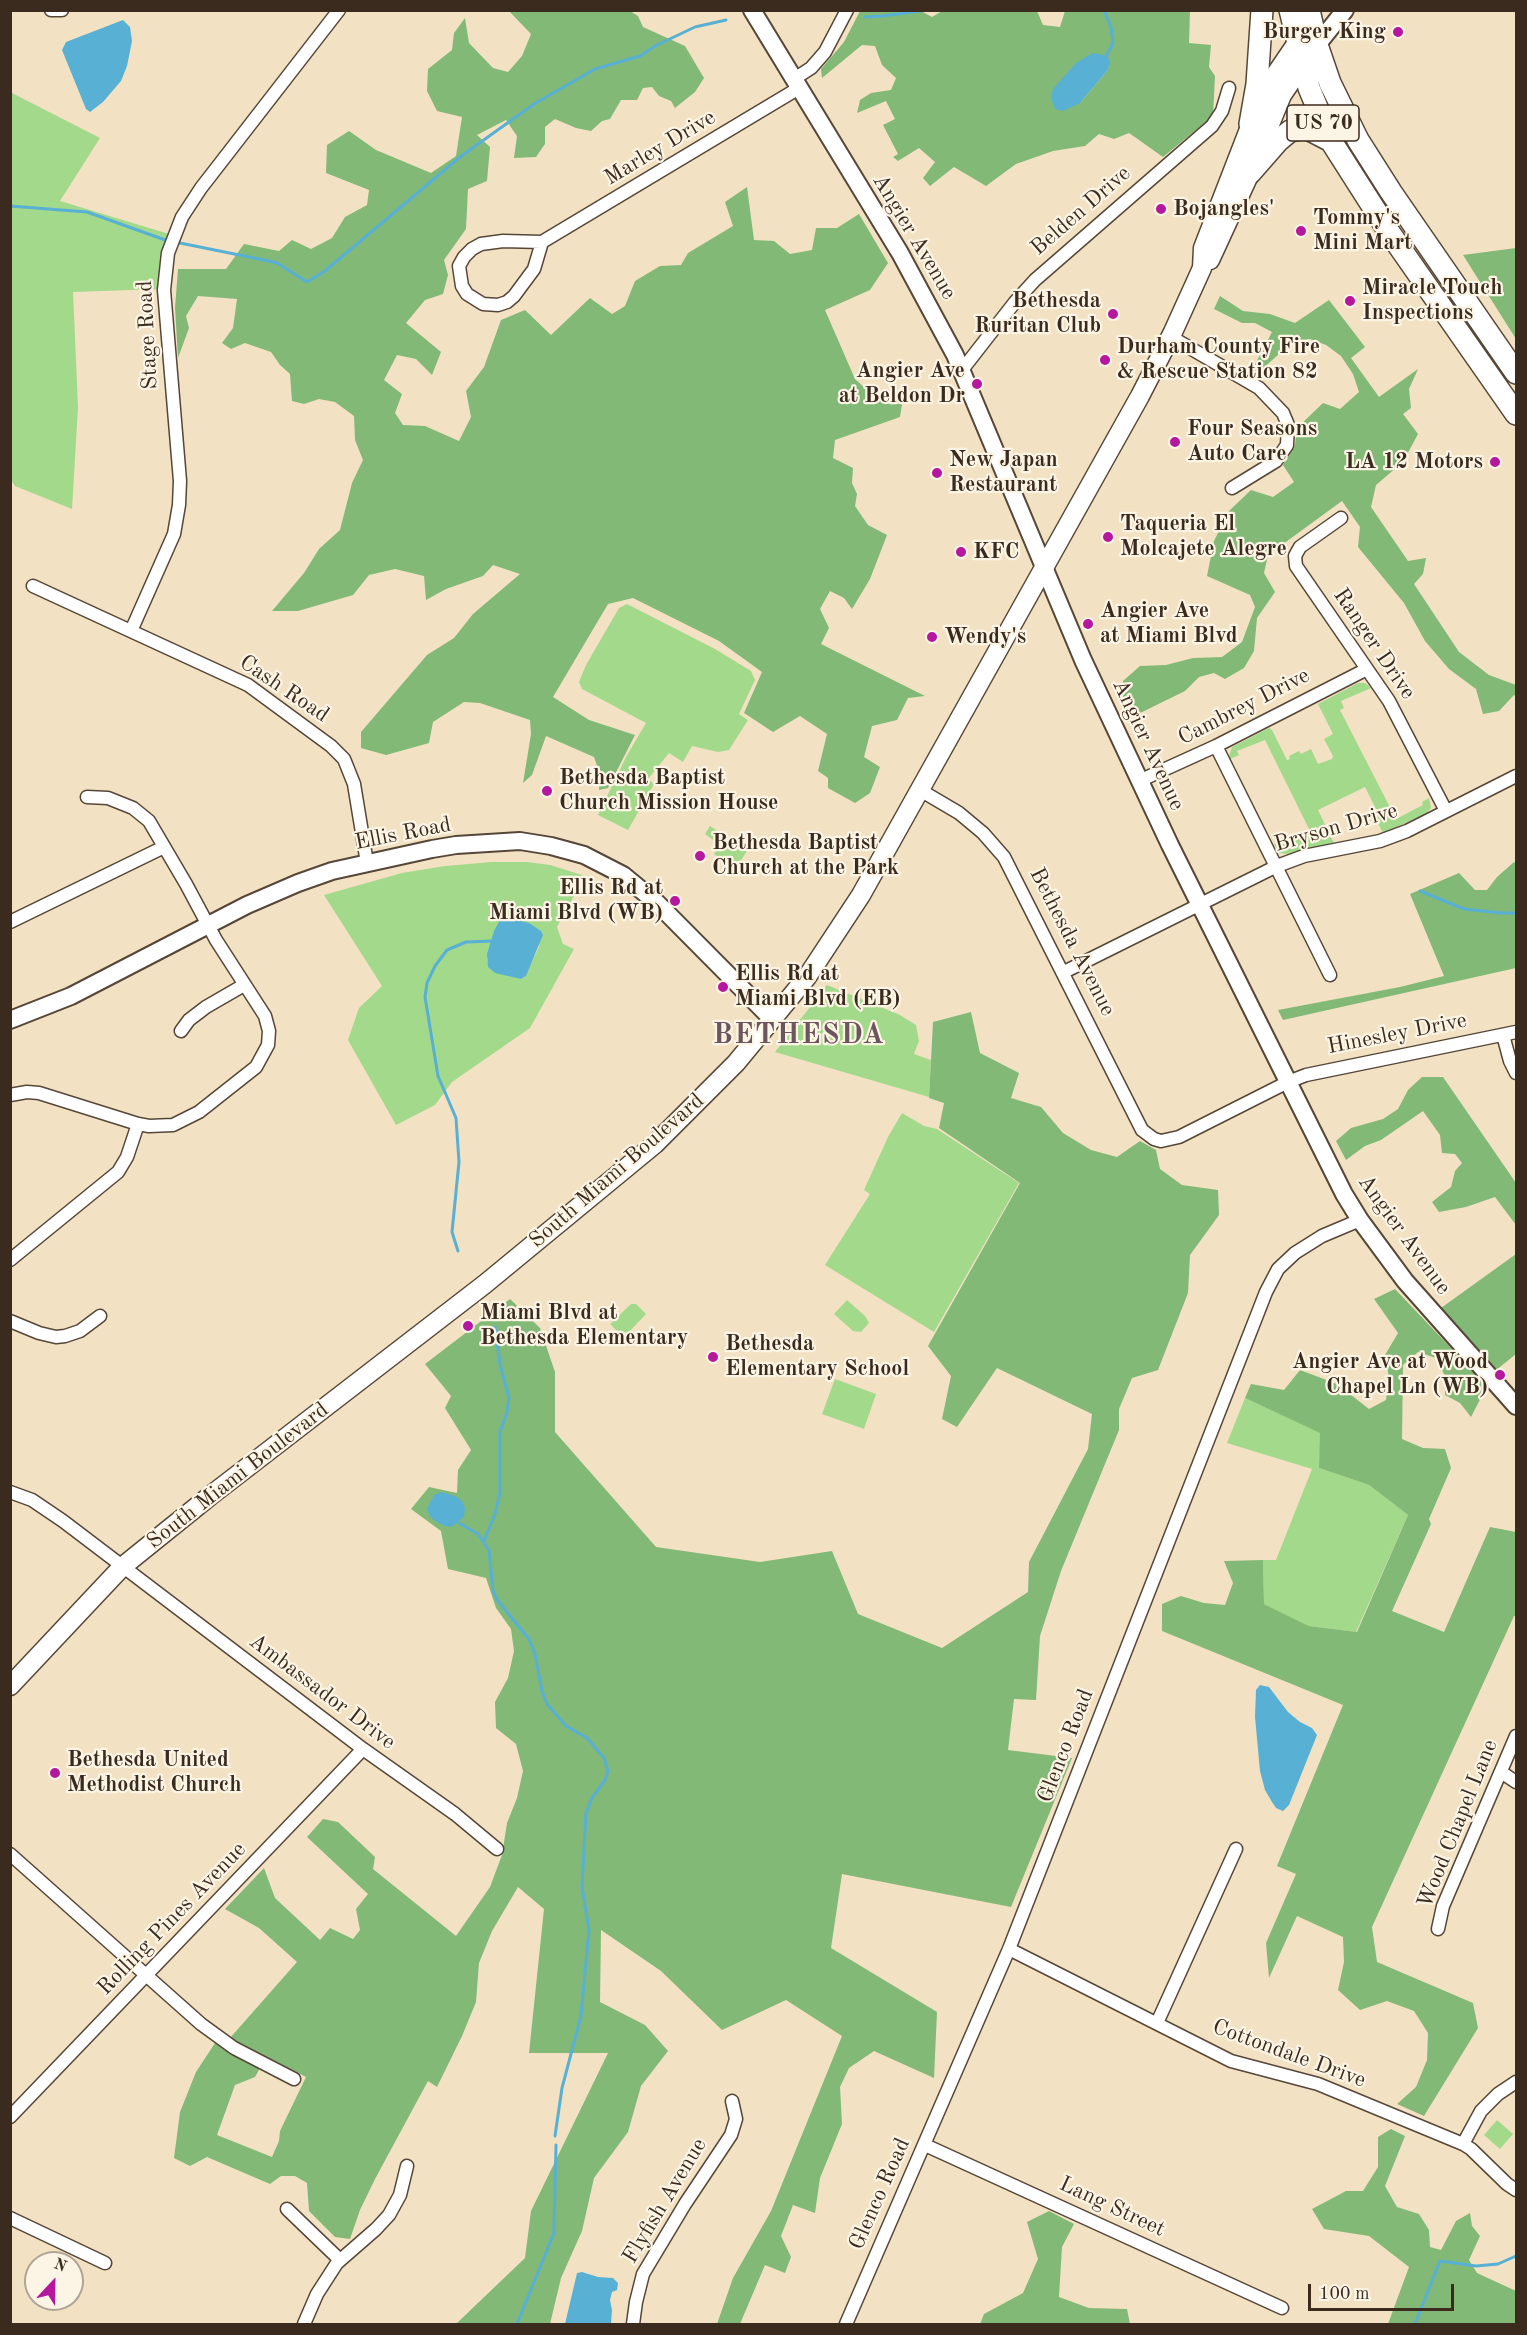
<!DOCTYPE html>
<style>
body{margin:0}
#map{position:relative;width:1527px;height:2335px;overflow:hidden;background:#f2e2c3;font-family:"Old Standard TT",serif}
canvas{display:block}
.frame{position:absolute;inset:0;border:12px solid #3b2a1e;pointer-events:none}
.north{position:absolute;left:24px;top:2251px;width:60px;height:60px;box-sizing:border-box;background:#fcf5e5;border:2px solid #afa495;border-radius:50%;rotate:22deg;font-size:16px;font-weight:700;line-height:24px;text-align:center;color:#3b2a1e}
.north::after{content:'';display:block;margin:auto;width:21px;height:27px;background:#b5179e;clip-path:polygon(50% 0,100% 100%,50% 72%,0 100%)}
.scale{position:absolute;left:1308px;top:2284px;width:146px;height:27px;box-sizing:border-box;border:3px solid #3b2a1e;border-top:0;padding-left:8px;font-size:18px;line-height:21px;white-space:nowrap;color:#3b2a1e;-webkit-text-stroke:4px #fcf5e5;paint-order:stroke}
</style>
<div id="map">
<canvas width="1527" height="2335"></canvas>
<div class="frame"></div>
<div class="north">N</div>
<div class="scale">100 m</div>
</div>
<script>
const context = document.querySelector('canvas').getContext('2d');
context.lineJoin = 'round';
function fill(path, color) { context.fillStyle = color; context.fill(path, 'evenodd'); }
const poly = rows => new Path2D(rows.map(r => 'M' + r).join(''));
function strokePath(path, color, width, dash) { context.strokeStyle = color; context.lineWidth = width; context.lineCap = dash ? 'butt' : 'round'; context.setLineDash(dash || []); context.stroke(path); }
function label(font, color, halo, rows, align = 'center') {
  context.font = font + ' "Old Standard TT",serif'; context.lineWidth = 4.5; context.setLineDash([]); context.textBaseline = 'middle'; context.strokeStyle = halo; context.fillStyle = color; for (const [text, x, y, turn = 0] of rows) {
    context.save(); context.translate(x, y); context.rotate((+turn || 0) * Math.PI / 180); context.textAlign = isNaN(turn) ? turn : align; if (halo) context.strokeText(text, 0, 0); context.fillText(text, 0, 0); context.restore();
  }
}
const green = poly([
 [10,92,100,138,60,201,169,234,160,263,159,289,73,292,78,407,72,509,15,486,11,480],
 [627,604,715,649,751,671,755,680,739,714,748,720,729,750,718,752,692,746,683,762,669,753,648,779,654,784,628,830,598,815,626,757,646,723,582,689,579,682,586,665,619,608],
 [1358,683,1365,683,1371,688,1341,701,1344,708,1340,710,1396,819,1423,805,1422,802,1429,798,1431,808,1426,814,1383,833,1374,815,1378,813,1365,787,1318,810,1334,843,1287,854,1280,853,1274,844,1281,841,1282,844,1287,843,1310,831,1265,740,1237,751,1239,755,1230,759,1229,756,1232,747,1269,728,1272,730,1287,760,1290,759,1289,756,1299,751,1301,754,1311,749,1318,764,1332,759,1333,756,1324,739,1333,734,1318,704],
 [710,826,747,851,735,869,714,854,720,845,705,834],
 [492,862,527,862,550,865,585,876,557,927,563,944,574,949,530,1028,452,1082,435,1105,396,1125,348,1040,359,1008,382,986,324,895,402,873,445,866],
 [520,920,541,931,539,947,524,978,487,961,494,931],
 [827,985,900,1015,916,1025,919,1041,914,1054,931,1060,929,1097,775,1052],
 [902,1113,924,1126,937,1129,1019,1183,934,1332,825,1265,870,1194,864,1190,888,1137],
 [847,1300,865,1316,869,1323,861,1332,853,1331,834,1314],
 [631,1304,636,1304,646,1314,628,1333,616,1330,610,1324],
 [835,1379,876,1394,864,1429,822,1414],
 [1245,1398,1321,1433,1319,1468,1369,1485,1408,1515,1356,1632,1309,1626,1264,1604,1263,1560,1276,1560,1312,1469,1227,1443],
 [1497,2120,1513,2134,1500,2149,1484,2135]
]);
const forest = poly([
 [1100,10,1190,10,1189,43,1211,45,1209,67,1215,76,1213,116,1163,157,1129,133,1114,139,1099,134,1085,146,1053,151,1016,164,986,186,954,167,930,186,923,178,935,162,919,148,898,161,893,157,898,154,883,125,895,119,886,101,857,113,860,100,871,93,891,90,896,78,882,65,875,46,862,45,822,78,821,69,844,42,860,11,921,11,932,17,942,11,1037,11,1043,25,1060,27,1065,11,1096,12],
 [1109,59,1108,70,1080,103],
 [509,11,630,11,638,16,643,27,685,46,704,78,695,92,675,108,671,101,659,96,652,87,643,88,637,100,621,100,610,119,602,121,591,131,576,128,555,119,545,127,545,144,536,157,514,158,517,136,506,120,477,135,490,147,487,181,468,189,466,229,444,260,448,275,443,294,425,300,406,323,441,352,432,375,416,359,397,355,384,380,402,394,395,413,403,425,425,426,459,441,471,417,466,391,484,367,501,320,525,310,551,335,590,298,612,314,625,306,635,281,660,266,681,265,688,253,733,226,725,202,747,187,754,240,774,241,790,254,812,250,816,228,837,228,859,214,888,263,870,290,825,310,855,379,879,401,902,404,900,417,835,440,833,458,853,468,852,483,857,494,855,506,868,525,887,535,870,579,852,609,844,598,830,591,820,609,829,628,821,644,925,696,908,698,897,720,872,726,864,757,880,767,870,793,855,803,828,788,828,778,818,771,827,734,800,716,773,732,744,713,762,672,719,641,633,598,608,604,553,697,589,720,635,735,608,788,599,790,600,774,594,757,546,736,532,775,523,783,531,734,530,720,480,703,464,702,433,722,429,743,386,755,361,748,361,732,427,655,454,638,473,614,520,574,493,565,483,576,446,589,426,600,424,576,395,569,369,575,353,595,298,611,272,611,304,573,319,549,340,530,352,483,363,460,355,440,354,416,335,402,319,399,304,404,292,401,290,374,280,365,271,352,245,343,231,349,222,343,233,328,237,299,198,296,186,316,189,328,178,358,175,308,178,269,226,269,244,244,279,251,292,240,311,249,332,238,345,217,367,205,369,190,326,173,327,145,349,131,376,150,431,173,456,156,462,117,437,111,427,91,428,69,452,50,454,33,465,18,469,43,493,68,508,72,522,56,531,34],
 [1516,248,1516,339,1463,255],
 [1220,296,1243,311,1270,314,1295,323,1329,300,1365,347,1351,358,1379,397,1418,369,1409,389,1411,408,1403,414,1418,434,1403,462,1376,485,1371,507,1408,561,1426,558,1423,574,1414,584,1459,652,1489,675,1516,685,1516,696,1514,695,1499,711,1483,714,1476,689,1449,669,1425,641,1404,603,1358,547,1360,527,1342,501,1268,555,1264,573,1275,592,1257,618,1254,651,1244,668,1225,679,1214,673,1199,677,1185,691,1132,717,1123,701,1123,681,1140,666,1166,665,1193,658,1222,657,1242,642,1255,607,1250,595,1207,576,1214,541,1229,511,1251,490,1273,497,1294,482,1283,465,1295,445,1297,428,1323,403,1340,409,1359,392,1353,374,1341,356,1326,345,1310,339,1293,341,1256,375,1251,372,1272,332,1255,323,1242,323,1214,309],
 [1514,862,1516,864,1516,968,1283,1020,1278,1010,1400,987,1444,976,1410,894,1459,873,1475,890,1487,890,1497,877],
 [971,1012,980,1053,1019,1073,1011,1098,1041,1107,1063,1133,1091,1150,1117,1157,1140,1141,1156,1150,1160,1169,1182,1185,1218,1190,1219,1215,1190,1255,1188,1293,1158,1370,1132,1378,1119,1409,1119,1430,1061,1571,1040,1636,1036,1700,1014,1699,1008,1750,1072,1758,1011,1907,842,1874,831,1948,937,2012,934,2078,874,2051,849,2068,840,2087,842,2124,820,2178,815,2213,793,2205,781,2236,791,2257,785,2273,765,2265,740,2324,717,2324,733,2278,771,2211,842,2036,786,2000,722,2030,661,1971,601,1930,600,2002,645,2025,668,2051,641,2086,628,2132,594,2178,582,2231,561,2278,550,2324,456,2324,525,2258,531,2211,608,2053,529,2053,544,1909,518,1887,492,1931,479,1963,476,2002,462,2036,437,2087,428,2081,375,2179,360,2210,350,2239,335,2237,309,2211,307,2183,295,2176,281,2176,270,2184,207,2157,190,2166,174,2158,180,2112,196,2072,215,2043,235,2056,260,2068,255,2077,235,2085,217,2135,272,2157,279,2141,280,2131,306,2077,230,2038,297,1962,259,1928,225,1909,264,1868,275,1898,320,1940,330,1928,353,1939,360,1930,356,1909,368,1894,307,1837,323,1819,338,1822,375,1857,373,1869,456,1936,490,1887,502,1855,507,1823,517,1798,523,1771,516,1744,496,1728,495,1702,508,1678,514,1651,511,1629,496,1608,486,1578,448,1569,441,1531,411,1509,429,1487,457,1493,458,1470,471,1450,445,1408,451,1396,425,1364,510,1299,540,1328,555,1372,555,1432,656,1547,760,1562,832,1551,858,1614,942,1648,1028,1592,1029,1562,1088,1449,1092,1414,997,1368,957,1427,942,1419,951,1376,928,1346,1020,1183,939,1128,944,1103,929,1098,933,1022],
 [1422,1077,1443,1077,1516,1183,1516,1225,1495,1197,1466,1207,1439,1212,1432,1202,1451,1187,1455,1171,1462,1163,1455,1154,1442,1153,1440,1135,1423,1111,1381,1140,1365,1146,1346,1160,1336,1141,1351,1128,1383,1119,1398,1109,1408,1090],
 [1516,1254,1516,1354,1495,1371,1441,1308],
 [1395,1289,1487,1386,1471,1417,1460,1403,1445,1395,1445,1376,1436,1358,1418,1352,1403,1365,1402,1439,1423,1448,1445,1449,1451,1468,1429,1519,1431,1524,1392,1611,1444,1632,1490,1527,1516,1532,1516,1616,1514,1616,1372,1927,1377,1962,1473,2003,1478,2028,1424,2116,1397,2104,1416,2087,1427,2060,1428,2033,1414,2011,1387,2001,1360,2010,1338,1990,1344,1962,1343,1937,1297,1916,1269,1978,1266,1943,1296,1874,1277,1866,1343,1705,1162,1631,1162,1604,1181,1596,1204,1603,1225,1605,1233,1583,1224,1561,1263,1560,1264,1604,1309,1626,1357,1632,1408,1515,1369,1485,1319,1468,1320,1433,1245,1398,1251,1384,1284,1390,1300,1370,1337,1384,1369,1409,1386,1400,1389,1378,1385,1355,1398,1333,1374,1299],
 [1391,2129,1405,2136,1385,2186,1397,2207,1419,2214,1429,2230,1430,2247,1441,2250,1456,2221,1470,2213,1472,2226,1480,2236,1469,2260,1477,2273,1516,2291,1516,2324,1388,2324,1409,2267,1369,2236,1324,2229,1312,2209,1346,2191,1363,2191,1378,2167,1378,2137],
 [1049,2211,1074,2224,1062,2247,1059,2297,1089,2308,1127,2309,1130,2324,980,2324,984,2314,1023,2293,1038,2259,1027,2222]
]);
const water = poly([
 [123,20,130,27,132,41,127,66,121,81,103,102,90,112,86,109,62,50,66,42],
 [1093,53,1107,56,1110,61,1108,70,1080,103,1063,111,1055,109,1051,98,1053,89,1076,63],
 [507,917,529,923,541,931,543,935,526,976,521,979,495,973,488,967,487,954,494,931,500,920],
 [442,1492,457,1497,462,1501,465,1508,464,1517,451,1527,442,1525,431,1518,427,1509,434,1495],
 [1260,1685,1269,1687,1288,1712,1300,1722,1312,1728,1317,1735,1289,1805,1283,1811,1276,1808,1272,1802,1265,1790,1260,1771,1255,1717,1256,1690],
 [582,2272,598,2277,613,2278,618,2283,617,2290,612,2292,610,2300,612,2310,611,2324,565,2324,577,2273]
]);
const stream = poly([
 [1104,10,1111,27,1113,43,1106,57],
 [865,17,883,16,927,10],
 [10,206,87,212,168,241],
 [175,242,269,261,277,263,307,282,325,271,460,157,534,104,595,69,640,56,655,46,695,27,726,20],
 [1420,891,1464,909,1501,913,1516,913],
 [458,1251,452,1232,459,1162,456,1118,438,1076,425,997,427,983,435,966,447,950,466,942,493,941],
 [459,1523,478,1534,489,1550,493,1591,498,1601,529,1639,535,1654,542,1691,547,1704,566,1726,587,1738,604,1758,608,1771,605,1780,592,1798,586,1813,582,1887,589,1930,581,2016,562,2088,555,2136],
 [484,1541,495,1514,500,1493,500,1432,507,1412,509,1398,500,1364,495,1327],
 [517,2324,554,2233,556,2145],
 [1415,2324,1440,2261,1476,2266,1498,2264,1516,2256]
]);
const street = poly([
 [51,10,62,10],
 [794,79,811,68,825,52,847,10],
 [542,242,534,269,514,296,507,302,498,305,483,304,467,294,462,286,459,266,464,257,472,249,481,244,503,241,542,242,799,88],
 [1171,337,1259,388,1283,413,1288,425,1287,445,1276,461,1232,488],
 [962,370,1015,302,1035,280,1212,126,1222,111,1229,88],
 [1341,518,1300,547,1295,556,1296,566,1389,701,1446,811],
 [33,586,248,685,331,746,344,759,354,784,367,863],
 [131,631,174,534,179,505,180,481,164,290,168,253,182,217,201,188,339,10],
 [1216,746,1330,975],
 [1139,781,1216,746,1367,669],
 [920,790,959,813,983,833,1004,857,1142,1130,1154,1139,1161,1141,1179,1137,1288,1082,1306,1075,1516,1032],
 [10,922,164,847],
 [1064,972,1277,866,1304,856,1380,841,1407,831,1516,776],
 [181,1031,189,1020,206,1007,244,985],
 [1503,1035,1510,1061,1516,1073],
 [10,1095,27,1092,39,1093,138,1124,149,1126,173,1125,199,1112,256,1067,268,1045,269,1031,265,1016,216,940,186,884,149,821,133,808,108,798,87,797],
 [10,1260,118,1172,127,1157,138,1124],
 [10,1321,39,1333,56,1337,65,1336,80,1331,100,1316],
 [10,1492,32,1500,63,1521,363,1749,455,1814,497,1849],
 [1501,1772,1516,1782],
 [10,1854,201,2024,234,2048,294,2079],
 [1438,1929,1443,1906,1516,1736],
 [1009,1949,1231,2061,1318,2084,1463,2144,1471,2149,1507,2184,1516,2190],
 [1157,2023,1236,1849],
 [10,2117,363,1749],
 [1463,2144,1481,2111,1498,2094,1516,2082],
 [925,2145,1282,2308],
 [287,2209,340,2260],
 [10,2218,105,2263],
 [304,2324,317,2294,337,2263,376,2229,389,2215,400,2195,407,2166],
 [633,2324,636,2302,643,2274,685,2204,731,2135,736,2119,732,2101],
 [846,2324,1009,1949,1266,1292,1278,1269,1295,1253,1322,1236,1360,1220]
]);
const secondary = poly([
 [752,10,900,253,955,355,1083,660,1170,845,1344,1194,1360,1220,1405,1281,1516,1406],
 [1317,45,1345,10],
 [10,1020,71,996,247,905,298,883,332,871,432,849,456,845,520,841,551,846,584,855,623,875,657,903,772,1019]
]);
const primary = poly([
 [1210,260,1250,173,1282,95,1310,54],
 [10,1686,122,1567,210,1496,485,1284,655,1144,736,1063,807,977,861,895,1140,396,1173,332,1202,268,1203,248,1258,106,1275,75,1303,34]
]);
const highway = poly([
 [1290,10,1309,88,1331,141,1389,232,1516,414],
 [1309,10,1317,45,1330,83,1358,140,1391,192,1516,373],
 [1250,124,1257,84,1262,10],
 [1250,173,1278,141,1290,131,1306,128,1331,141]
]);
const markers = [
 [1398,32,6,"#b5179e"],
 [1161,209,6,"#b5179e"],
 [1301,231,6,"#b5179e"],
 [1350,301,6,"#b5179e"],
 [1113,314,6,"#b5179e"],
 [1105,360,6,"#b5179e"],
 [977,384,6,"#b5179e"],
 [1175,442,6,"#b5179e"],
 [1495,462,6,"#b5179e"],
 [937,473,6,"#b5179e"],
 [1108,537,6,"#b5179e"],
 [961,552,6,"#b5179e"],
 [1088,624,6,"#b5179e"],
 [932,637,6,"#b5179e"],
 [547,791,6,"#b5179e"],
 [700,856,6,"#b5179e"],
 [675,901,6,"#b5179e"],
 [723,987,6,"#b5179e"],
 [468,1326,6,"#b5179e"],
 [713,1357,6,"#b5179e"],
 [1500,1375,6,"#b5179e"],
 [55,1773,6,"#b5179e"]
];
const shields = [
 [1323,123,72]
];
const shieldNames = [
 ["US 70",1323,123]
];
const poiNames = [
 ["Burger King",1386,32,"right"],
 ["Bojangles'",1173,209],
 ["Tommy's",1313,218],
 ["Mini Mart",1313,243],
 ["Miracle Touch",1362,288],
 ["Inspections",1362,313],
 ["Bethesda",1101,301,"right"],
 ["Ruritan Club",1101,326,"right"],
 ["Durham County Fire",1117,347],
 ["& Rescue Station 82",1117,372],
 ["Angier Ave",965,371,"right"],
 ["at Beldon Dr",965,396,"right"],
 ["Four Seasons",1187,429],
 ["Auto Care",1187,454],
 ["New Japan",949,460],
 ["Restaurant",949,485],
 ["LA 12 Motors",1483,462,"right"],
 ["Taqueria El",1120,524],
 ["Molcajete Alegre",1120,549],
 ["KFC",973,552],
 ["Angier Ave",1100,611],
 ["at Miami Blvd",1100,636],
 ["Wendy's",944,637],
 ["Bethesda Baptist",559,778],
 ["Church Mission House",559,803],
 ["Bethesda Baptist",712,843],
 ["Church at the Park",712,868],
 ["Ellis Rd at",663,888,"right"],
 ["Miami Blvd (WB)",663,913,"right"],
 ["Ellis Rd at",735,974],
 ["Miami Blvd (EB)",735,999],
 ["Miami Blvd at",480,1313],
 ["Bethesda Elementary",480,1338],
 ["Bethesda",725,1344],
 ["Elementary School",725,1369],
 ["Angier Ave at Wood",1488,1362,"right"],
 ["Chapel Ln (WB)",1488,1387,"right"],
 ["Bethesda United",67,1760],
 ["Methodist Church",67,1785]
];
const streetNames = [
 ["Marley Drive",660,148,-31],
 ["Belden Drive",1081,211,-41],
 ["Angier Avenue",914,237,59],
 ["Stage Road",148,335,-93],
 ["Ranger Drive",1374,644,56],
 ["Cash Road",284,689,34],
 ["Cambrey Drive",1244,707,-27],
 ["Angier Avenue",1148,745,65],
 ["Bryson Drive",1336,828,-16],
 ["Ellis Road",403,834,-11],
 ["Bethesda Avenue",1072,942,63],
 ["Hinesley Drive",1397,1034,-11],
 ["South Miami Boulevard",617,1171,-41],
 ["Angier Avenue",1404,1235,54],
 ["South Miami Boulevard",238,1476,-38],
 ["Ambassador Drive",322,1692,37],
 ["Glenco Road",1066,1746,-69],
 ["Wood Chapel Lane",1458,1824,-68],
 ["Rolling Pines Avenue",172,1919,-46],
 ["Cottondale Drive",1289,2054,20],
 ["Glenco Road",880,2194,-66],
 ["Flyfish Avenue",665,2201,-59],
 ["Lang Street",1112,2207,25]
];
const districtNames = [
 ["BETHESDA",799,1036]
];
fill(green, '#a3d98a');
fill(forest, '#82b976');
fill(water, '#58b0d5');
strokePath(stream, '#58b0d5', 3);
strokePath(street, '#564637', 15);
strokePath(secondary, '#564637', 20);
strokePath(primary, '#564637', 21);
strokePath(highway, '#564637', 24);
strokePath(street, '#fff', 12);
strokePath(secondary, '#fff', 16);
strokePath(primary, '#fff', 18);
strokePath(highway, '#fff', 21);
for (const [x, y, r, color] of markers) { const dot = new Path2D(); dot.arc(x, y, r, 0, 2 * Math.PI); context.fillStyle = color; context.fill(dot); strokePath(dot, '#fcf5e5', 2); }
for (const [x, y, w] of shields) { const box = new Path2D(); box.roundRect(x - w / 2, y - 18, w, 36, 4.5); context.fillStyle = '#fcf5e5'; context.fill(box); strokePath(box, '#3b2a1e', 1.5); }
label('bold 21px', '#3b2a1e', null, shieldNames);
label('bold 22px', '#3b2a1e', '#fcf5e5', poiNames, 'left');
label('22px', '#3b2a1e', '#fcf5e5', streetNames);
context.letterSpacing = '1.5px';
label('bold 28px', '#6c555c', '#fcf5e5', districtNames);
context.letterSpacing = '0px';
</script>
